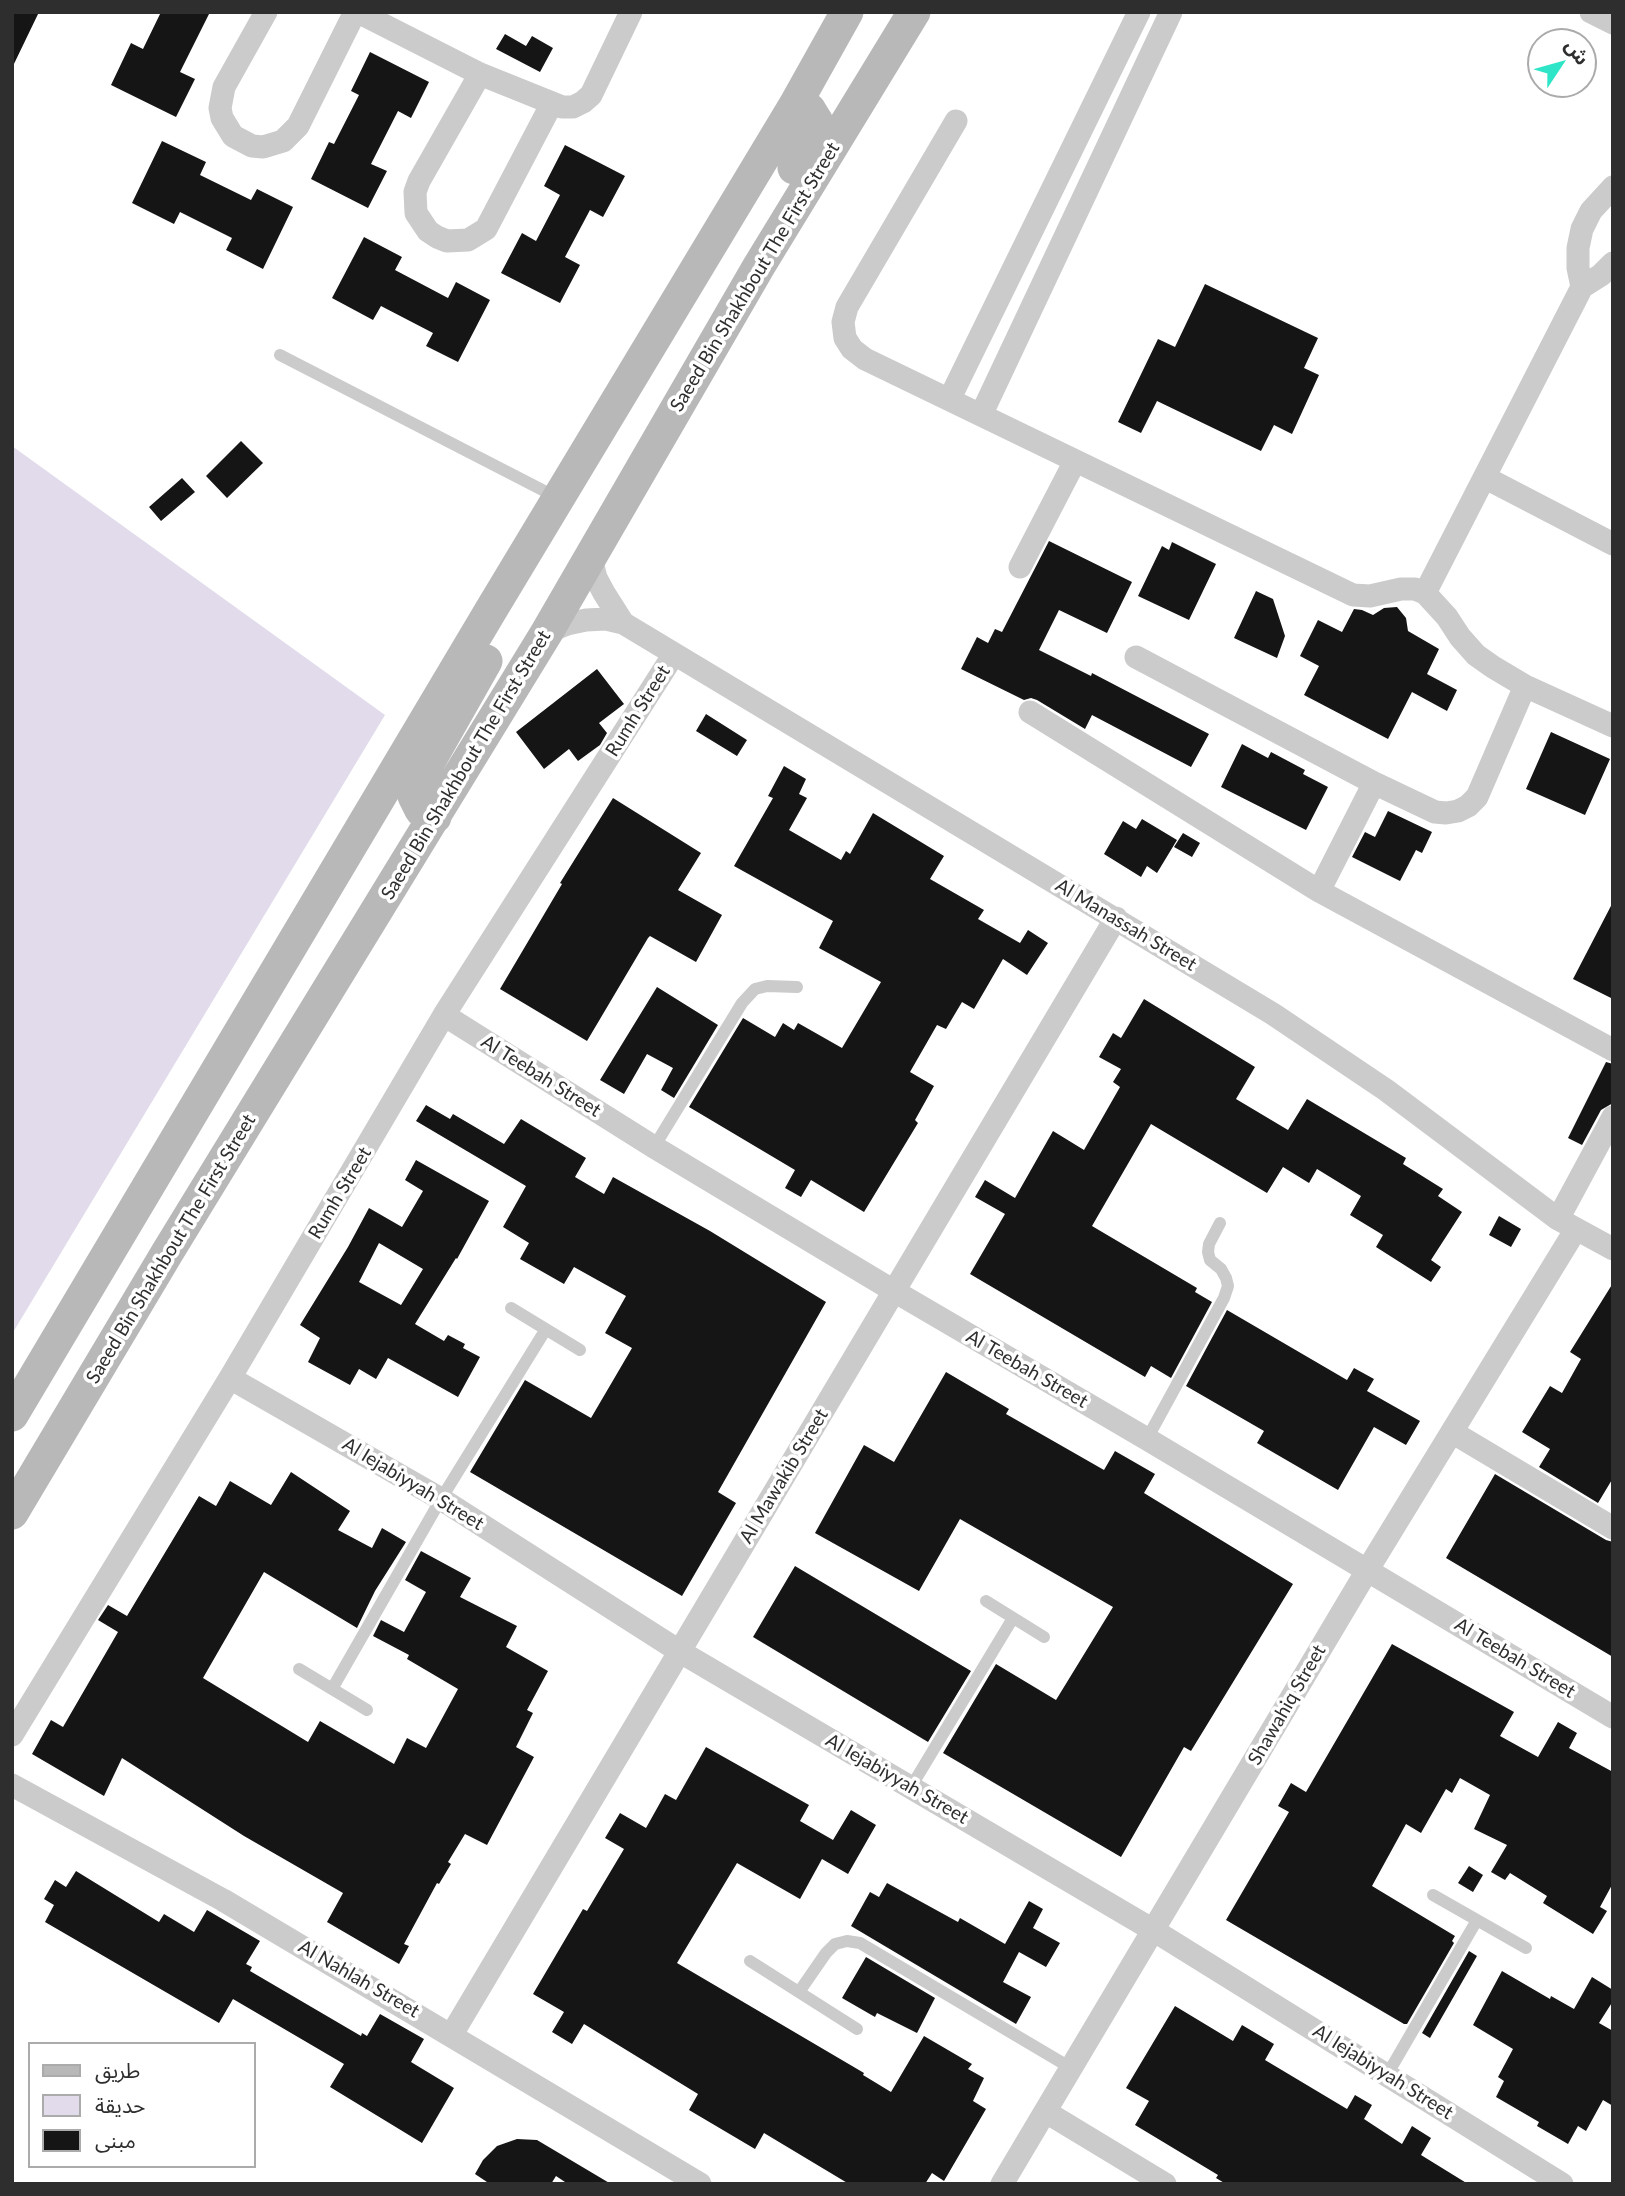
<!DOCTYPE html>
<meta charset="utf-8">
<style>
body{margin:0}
#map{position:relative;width:1625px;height:2196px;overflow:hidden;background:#fff;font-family:Lato,"Noto Sans Arabic",sans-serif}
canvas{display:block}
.frame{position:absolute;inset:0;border:14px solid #2e2e2e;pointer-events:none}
.legend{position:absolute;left:28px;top:2042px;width:228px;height:126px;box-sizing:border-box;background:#fff;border:2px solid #ababab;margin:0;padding:9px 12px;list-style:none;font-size:21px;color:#2e2e2e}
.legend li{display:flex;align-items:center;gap:14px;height:35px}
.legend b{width:35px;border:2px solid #ababab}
.north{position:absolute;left:1527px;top:28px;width:70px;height:70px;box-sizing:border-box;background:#fff;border:2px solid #ababab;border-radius:50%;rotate:54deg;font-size:19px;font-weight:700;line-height:28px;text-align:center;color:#2e2e2e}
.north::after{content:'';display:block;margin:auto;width:24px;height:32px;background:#2fe5c8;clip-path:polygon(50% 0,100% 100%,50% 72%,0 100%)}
</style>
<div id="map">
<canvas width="1625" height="2196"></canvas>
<div class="frame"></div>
<ul class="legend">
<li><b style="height:9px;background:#b8b8b8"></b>طريق</li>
<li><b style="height:19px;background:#e1dbeb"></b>حديقة</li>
<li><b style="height:19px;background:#151515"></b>مبنى</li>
</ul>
<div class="north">ش</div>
</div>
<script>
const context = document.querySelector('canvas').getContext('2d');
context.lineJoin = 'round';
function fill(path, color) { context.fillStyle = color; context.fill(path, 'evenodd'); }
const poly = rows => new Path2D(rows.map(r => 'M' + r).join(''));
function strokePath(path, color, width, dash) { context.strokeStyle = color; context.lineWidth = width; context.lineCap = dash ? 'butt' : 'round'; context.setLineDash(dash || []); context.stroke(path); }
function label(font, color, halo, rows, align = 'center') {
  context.font = font + ' Lato,sans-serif'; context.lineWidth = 7; context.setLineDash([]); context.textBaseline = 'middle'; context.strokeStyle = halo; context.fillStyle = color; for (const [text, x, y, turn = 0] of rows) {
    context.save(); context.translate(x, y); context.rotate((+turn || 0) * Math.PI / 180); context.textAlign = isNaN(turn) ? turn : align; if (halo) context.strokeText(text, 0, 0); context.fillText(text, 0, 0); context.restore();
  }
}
const green = poly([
 [12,446,385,715,12,1334]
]);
const building = poly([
 [12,12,39,12,12,68],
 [161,12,210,12,180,72,195,79,176,117,111,85,131,43,143,49],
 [505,34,526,46,532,36,553,48,540,72,496,49],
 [370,52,429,82,411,118,398,111,371,164,387,171,368,208,311,179,329,142,334,144,359,95,351,91],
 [162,141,206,162,200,175,251,200,257,189,293,207,263,269,226,250,232,238,180,212,174,224,132,203],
 [565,145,625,176,603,217,590,210,565,257,580,265,560,303,501,273,522,233,536,241,560,195,544,186],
 [364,237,402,257,395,270,448,298,456,282,490,300,458,362,426,346,433,333,381,306,373,320,332,298],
 [1205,284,1318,338,1304,368,1319,375,1292,434,1274,425,1261,451,1157,401,1141,433,1118,422,1158,339,1175,347],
 [241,441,263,463,227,498,206,476],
 [182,478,195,492,161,521,149,507],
 [1049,541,1132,582,1107,633,1059,610,1039,650,1091,676,1092,673,1209,734,1191,767,1092,715,1085,729,1037,700,1031,698,1024,700,961,669,977,637,988,643,995,629,1002,632],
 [1172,542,1216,564,1189,620,1138,596,1162,546,1169,550],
 [1256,591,1273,599,1285,636,1277,658,1234,638],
 [1397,607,1406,618,1408,631,1439,649,1427,674,1457,690,1447,711,1412,692,1388,739,1304,695,1319,666,1300,656,1318,620,1342,632,1354,609,1362,610,1373,615,1384,608],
 [597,669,624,704,599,723,607,733,600,745,578,761,569,749,544,769,516,732],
 [706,714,747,740,737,756,696,731],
 [1551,732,1610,759,1585,815,1526,789],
 [1242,744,1268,758,1271,752,1305,770,1303,774,1328,787,1306,830,1221,787],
 [784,766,806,779,799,794,807,798,789,830,841,860,846,851,850,854,873,813,944,856,930,879,984,910,978,919,1020,943,1028,930,1048,943,1027,975,1003,959,974,1009,962,1002,946,1029,937,1025,910,1072,934,1086,915,1120,918,1123,864,1212,811,1180,801,1197,785,1188,795,1170,689,1107,743,1018,775,1037,783,1023,794,1030,798,1023,842,1048,881,982,819,948,833,921,734,866,773,798,768,796],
 [613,798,701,853,678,890,722,915,696,962,650,936,648,938,587,1041,500,989,562,884,560,883],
 [1388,811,1432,832,1422,853,1416,850,1400,881,1352,857,1365,832,1375,837],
 [1142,819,1177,840,1157,873,1147,866,1141,877,1104,854,1123,821,1136,829],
 [1183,833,1200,843,1192,857,1174,847],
 [1613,902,1613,999,1573,979],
 [657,987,718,1025,674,1098,661,1090,673,1068,647,1054,624,1094,600,1080],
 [1144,999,1255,1067,1236,1099,1288,1130,1307,1099,1406,1158,1403,1164,1443,1189,1438,1196,1462,1212,1431,1260,1441,1267,1431,1282,1376,1247,1383,1235,1350,1215,1361,1196,1317,1169,1309,1183,1283,1167,1267,1193,1151,1124,1092,1226,1197,1288,1195,1292,1212,1302,1171,1378,1151,1366,1145,1377,970,1274,1005,1214,975,1197,985,1180,1015,1198,1053,1131,1084,1150,1120,1087,1113,1082,1121,1069,1099,1057,1113,1033,1121,1038],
 [1606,1062,1613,1064,1613,1103,1601,1110,1582,1145,1568,1138],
 [426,1105,450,1119,453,1114,504,1144,521,1119,586,1158,575,1177,604,1194,613,1177,710,1231,826,1302,718,1492,736,1503,682,1596,470,1472,525,1380,591,1418,632,1348,605,1333,626,1296,574,1267,564,1284,520,1259,529,1243,503,1227,526,1186,416,1121],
 [416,1160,489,1201,457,1259,456,1258,415,1324,444,1341,448,1335,465,1344,463,1348,480,1357,458,1397,388,1358,376,1379,359,1369,350,1385,308,1362,320,1338,300,1325,348,1247,369,1208,402,1227,423,1191,405,1180],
 [379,1243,423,1269,401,1305,359,1282],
 [1499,1216,1521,1229,1511,1247,1489,1235],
 [1613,1283,1613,1478,1598,1503,1539,1467,1550,1449,1522,1432,1550,1386,1562,1393,1581,1359,1570,1352],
 [1227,1310,1347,1380,1354,1368,1374,1379,1367,1391,1420,1421,1406,1445,1374,1427,1338,1490,1257,1443,1264,1431,1186,1386],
 [946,1372,1009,1409,1006,1414,1104,1470,1115,1451,1155,1474,1144,1493,1293,1584,1191,1751,1184,1747,1121,1857,943,1753,996,1664,1056,1700,1113,1607,960,1519,919,1591,815,1533,864,1445,894,1462],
 [291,1472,350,1511,338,1530,372,1548,382,1528,406,1542,375,1591,357,1628,264,1572,203,1678,308,1742,320,1721,394,1764,407,1738,426,1748,458,1689,407,1659,409,1655,373,1636,381,1620,404,1632,426,1592,405,1580,421,1551,471,1578,460,1597,517,1626,506,1647,548,1671,527,1710,533,1713,516,1747,534,1757,487,1845,465,1834,448,1862,451,1864,439,1884,437,1883,404,1944,409,1946,399,1964,327,1922,343,1893,244,1836,122,1758,104,1796,32,1754,51,1720,63,1727,118,1632,98,1620,108,1605,127,1616,199,1496,216,1506,230,1481,271,1505],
 [1495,1474,1606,1540,1613,1542,1613,1657,1446,1558],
 [795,1566,971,1671,928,1742,753,1637],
 [1392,1644,1514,1712,1500,1736,1538,1757,1558,1722,1577,1733,1569,1748,1613,1772,1613,1883,1600,1907,1607,1911,1593,1934,1543,1903,1547,1896,1510,1873,1505,1880,1491,1872,1507,1845,1474,1829,1490,1795,1460,1778,1452,1793,1446,1789,1421,1833,1406,1824,1372,1886,1455,1936,1452,1941,1454,1943,1407,2024,1404,2024,1226,1920,1289,1812,1278,1806,1291,1783,1306,1792],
 [706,1747,809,1805,800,1821,833,1840,851,1810,876,1825,848,1874,822,1859,800,1899,737,1863,677,1963,864,2073,863,2075,891,2092,924,2036,972,2064,968,2069,984,2078,973,2101,986,2109,944,2181,932,2173,925,2184,849,2184,764,2133,755,2149,689,2110,698,2094,584,2024,572,2044,552,2032,564,2012,533,1994,583,1909,587,1911,624,1849,605,1838,620,1813,646,1828,665,1794,676,1800],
 [1469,1866,1483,1875,1473,1892,1458,1883],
 [76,1871,159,1922,164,1914,194,1932,207,1910,260,1941,246,1964,252,1967,250,1971,361,2036,362,2033,367,2036,380,2014,424,2039,411,2062,454,2088,422,2143,330,2087,344,2064,233,1999,219,2023,45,1922,54,1905,44,1899,55,1880,66,1887],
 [887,1883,958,1922,960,1918,1005,1944,1029,1901,1043,1909,1033,1928,1060,1943,1046,1967,1019,1952,1003,1982,1031,1997,1016,2024,851,1926,870,1892,879,1897],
 [1469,1951,1477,1956,1430,2038,1422,2033],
 [866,1957,935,1998,917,2033,877,2013,875,2017,842,1998],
 [1502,1971,1550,1999,1551,1996,1574,2009,1592,1977,1613,1990,1613,2001,1599,2023,1613,2031,1613,2106,1603,2100,1586,2131,1578,2126,1568,2144,1537,2126,1539,2122,1496,2097,1504,2081,1498,2077,1513,2049,1473,2025],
 [1175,2006,1233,2041,1242,2025,1274,2044,1265,2060,1347,2109,1355,2095,1372,2105,1364,2119,1402,2144,1412,2126,1431,2138,1421,2155,1468,2184,1226,2184,1216,2178,1218,2175,1135,2125,1149,2101,1126,2088],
 [517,2139,537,2140,611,2184,568,2184,556,2176,551,2184,490,2184,475,2174,483,2160,497,2146]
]);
const lane = poly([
 [280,355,558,498],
 [654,1147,742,1003,755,989,767,986,797,987],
 [511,1308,580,1350],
 [1147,1439,1224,1298,1228,1286,1226,1278,1221,1269,1210,1260,1208,1252,1209,1244,1220,1223],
 [986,1601,1044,1637],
 [299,1669,367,1710],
 [332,1689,441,1499,546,1329],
 [911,1787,1013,1618],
 [1433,1895,1526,1948],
 [750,1961,857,2029],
 [799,1992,826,1953,835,1944,847,1941,860,1943,1071,2068],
 [1387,2075,1477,1920]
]);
const street = poly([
 [266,12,224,87,220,108,222,118,233,136,252,146,263,147,283,141,298,126,355,12],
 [358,12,480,74,562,107,573,107,583,102,591,95,631,12],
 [1591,12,1613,23],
 [480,74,419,181,415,192,416,213,428,231,437,237,447,241,468,240,486,229,551,105],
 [956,121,847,307,843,322,845,338,852,349,865,359,1353,595,1370,596,1401,589,1415,589,1425,593,1447,617,1460,637,1476,655,1493,667,1525,686,1613,726],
 [1582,287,1578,268,1578,248,1582,229,1591,211,1613,187],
 [950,398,1139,12],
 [982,413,1171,12],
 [1486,478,1613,544],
 [591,558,596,578,604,593,623,623],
 [1020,567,1075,461],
 [1425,593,1582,287,1601,275,1613,263],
 [547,632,567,624,586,620,606,619,623,623,1273,1014,1386,1090,1558,1219,1613,1249],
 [1136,657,1374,783,1435,812,1446,813,1458,811,1468,806,1477,797,1525,686],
 [1030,712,1319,891,1613,1050],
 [1319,891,1374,783],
 [444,1015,654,1147,894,1291,1147,1439,1613,1717],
 [1558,1219,1613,1117],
 [230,1378,441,1499,679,1651,1153,1930,1562,2184],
 [1452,1432,1613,1528],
 [12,1735,230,1378,444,1015,674,654],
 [12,1785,223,1900,700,2184],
 [452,2034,1116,918],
 [1046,2112,1165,2184],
 [1002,2184,1368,1569,1576,1229]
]);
const secondary = poly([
 [794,168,813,136,817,122,809,109,795,105],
 [435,817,421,810,414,796,414,788,486,661],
 [12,1415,491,610,795,105,847,12],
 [12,1513,167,1253,547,632,759,266,914,12]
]);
const streetNames = [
 ["Saeed Bin Shakhbout The First Street",755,277,-59],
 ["Rumh Street",638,711,-58],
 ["Saeed Bin Shakhbout The First Street",466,765,-59],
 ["Al Manassah Street",1126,925,31],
 ["Al Teebah Street",541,1076,32],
 ["Rumh Street",340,1193,-59],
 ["Saeed Bin Shakhbout The First Street",171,1249,-59],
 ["Al Teebah Street",1027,1369,30],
 ["Al Mawakib Street",784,1476,-59],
 ["Al Iejabiyyah Street",413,1484,31],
 ["Al Teebah Street",1515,1658,31],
 ["Shawahiq Street",1287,1705,-60],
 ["Al Iejabiyyah Street",897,1779,30],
 ["Al Nahlah Street",359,1979,30],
 ["Al Iejabiyyah Street",1383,2072,32]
];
fill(green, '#e1dbeb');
fill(building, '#151515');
strokePath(lane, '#cbcbcb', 12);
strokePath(street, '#cbcbcb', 23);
strokePath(secondary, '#b8b8b8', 33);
label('19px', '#2e2e2e', '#fff', streetNames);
</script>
